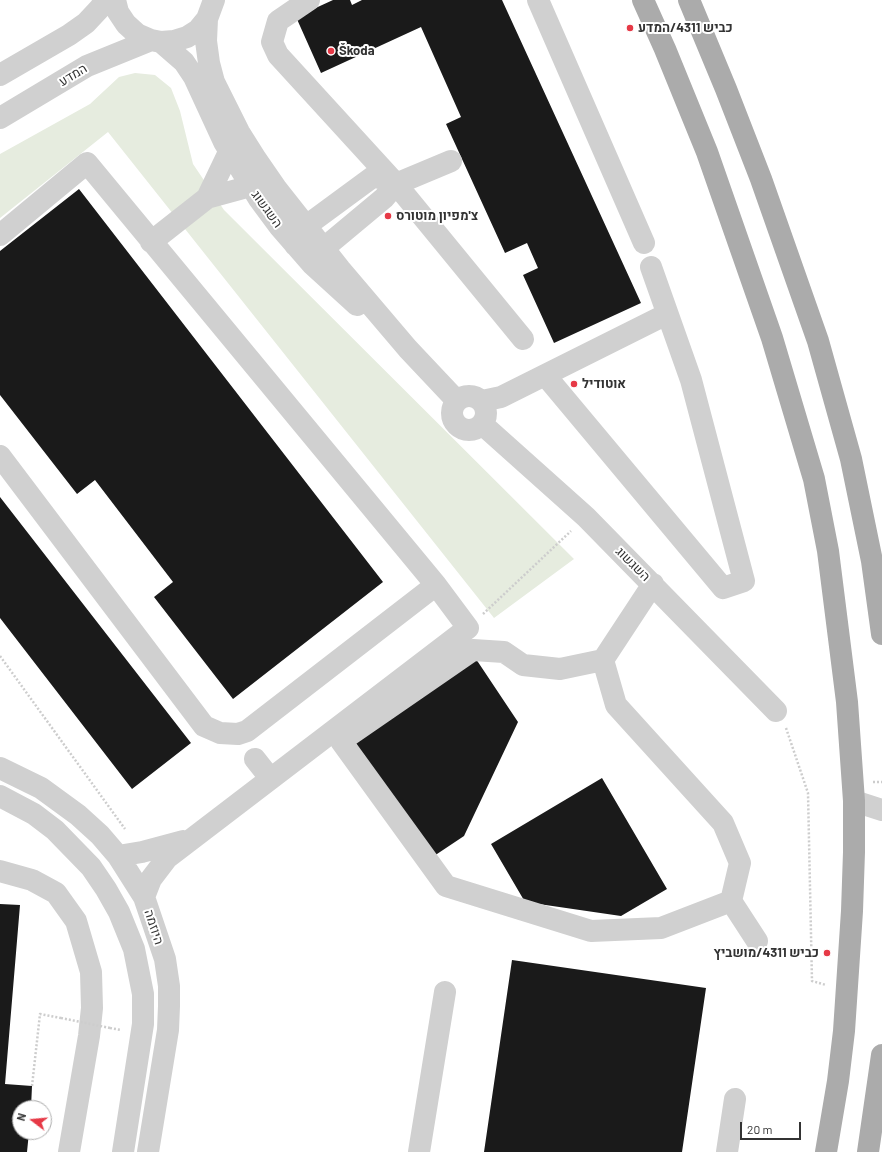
<!DOCTYPE html>
<meta charset="utf-8">
<style>
body{margin:0}
#map{position:relative;width:882px;height:1152px;overflow:hidden;background:#fff;font-family:Barlow,sans-serif}
canvas{display:block}
.north{position:absolute;left:12px;top:1100px;width:40px;height:40px;box-sizing:border-box;background:#fff;border:1px solid #adadad;border-radius:50%;rotate:286deg;font-size:11px;font-weight:700;line-height:16px;text-align:center;color:#333}
.north::after{content:'';display:block;margin:auto;width:14px;height:18px;background:#e63946;clip-path:polygon(50% 0,100% 100%,50% 72%,0 100%)}
.scale{position:absolute;left:740px;top:1122px;width:61px;height:18px;box-sizing:border-box;border:2px solid #333;border-top:0;padding-left:5px;font-size:12px;line-height:14px;white-space:nowrap;color:#333;-webkit-text-stroke:3px #fff;paint-order:stroke}
</style>
<div id="map">
<canvas width="882" height="1152"></canvas>
<div class="north">N</div>
<div class="scale">20 m</div>
</div>
<script>
const context = document.querySelector('canvas').getContext('2d');
context.lineJoin = 'round';
function fill(path, color) { context.fillStyle = color; context.fill(path, 'evenodd'); }
const poly = rows => new Path2D(rows.map(r => 'M' + r).join(''));
function strokePath(path, color, width, dash) { context.strokeStyle = color; context.lineWidth = width; context.lineCap = dash ? 'butt' : 'round'; context.setLineDash(dash || []); context.stroke(path); }
function label(font, color, halo, rows, align = 'center') {
  context.font = font + ' Barlow,Heebo,sans-serif'; context.lineWidth = 4; context.setLineDash([]); context.textBaseline = 'middle'; context.strokeStyle = halo; context.fillStyle = color; for (const [text, x, y, turn = 0] of rows) {
    context.save(); context.translate(x, y); context.rotate((+turn || 0) * Math.PI / 180); context.textAlign = isNaN(turn) ? turn : align; if (halo) context.strokeText(text, 0, 0); context.fillText(text, 0, 0); context.restore();
  }
}
const green = poly([
 [135,73,155,75,171,88,180,111,193,164,224,210,574,559,494,618,108,132,0,218,0,154,90,104,119,77]
]);
const building = poly([
 [333,0,350,0,352,5,362,0,502,0,641,303,554,343,523,275,538,268,527,243,505,253,446,124,461,117,421,27,321,73,296,17],
 [79,189,383,582,233,699,154,597,173,582,95,480,77,494,0,395,0,251],
 [0,497,191,743,132,789,0,618],
 [476,659,518,722,464,836,428,860,350,743],
 [602,778,667,889,621,916,525,902,491,844],
 [0,904,20,905,5,1084,32,1086,31,1108,20,1108,20,1132,29,1132,27,1152,0,1152],
 [512,960,706,988,682,1152,484,1152]
]);
const path = poly([
 [483,614,571,531],
 [0,656,125,829],
 [786,728,808,793,812,981,826,985],
 [873,782,882,782],
 [110,1028,121,1030],
 [32,1086,40,1014,61,1018]
]);
const minor = poly([
 [115,0,118,12,126,24,137,34,151,40,161,42,174,41,187,37,198,30,207,19,214,0],
 [309,0,278,21,272,42,278,55,396,184,523,339],
 [538,0,644,243],
 [207,19,206,41,209,63,214,82,239,132,256,159,276,188,340,269,408,349,457,401],
 [161,42,184,62,194,77,224,142,259,199,279,226,312,264,357,305],
 [0,75,69,35,86,23,100,8,105,0],
 [0,118,87,66,151,40],
 [396,184,374,176,306,226,295,245,324,248,384,198,396,184,451,161],
 [207,198,229,152],
 [0,235,87,163,436,585,468,628,167,858,151,879,144,897],
 [151,242,207,198,251,186],
 [545,375,723,588,744,581,691,380,651,267],
 '452 413a17 17 0 1 1 34 0a17 17 0 1 1-34 0Z',
 [482,401,501,397,667,314],
 [482,424,586,517,776,711],
 [0,456,204,726,220,733,238,734,247,731,436,585],
 [653,584,603,660,616,705,723,823,740,863,731,901,757,941],
 [603,660,560,669,523,665,504,652,473,650,341,741,446,886,591,931,661,928,731,901],
 [255,759,270,778],
 [0,768,41,788,78,815,100,835,118,856,144,897,165,959,169,986,169,1006,168,1030,148,1152],
 [0,796,34,814,55,830,91,867,106,889,119,912,134,949,143,994,143,1024,123,1152],
 [854,801,882,810],
 [118,856,142,852,183,841],
 [0,871,32,880,56,893,76,921,91,972,92,1008,89,1036,69,1152],
 [419,1152,445,992],
 [727,1152,735,1099]
]);
const major = poly([
 [643,0,665,49,707,152,772,338,814,479,828,551,847,702,854,801,854,852,852,911,844,1031,838,1081,826,1152],
 [689,0,726,89,761,179,818,341,851,459,872,561,882,634],
 [868,1152,882,1055]
]);
const pathBridge = poly([
 [61,1018,110,1028]
]);
const markers = [
 [630,28,4,"#e63946"],
 [331,51,4,"#e63946"],
 [388,216,4,"#e63946"],
 [574,384,4,"#e63946"],
 [827,953,4,"#e63946"]
];
const poiNames = [
 ["כביש 4311/המדע",638,28],
 ["Škoda",339,51],
 ["צ'מפיון מוטורס",396,216],
 ["אוטודיל",582,384],
 ["כביש 4311/מושביץ",819,953,"right"]
];
const streetNames = [
 ["המדע",73,75,-31],
 ["השגשוג",267,209,54],
 ["השגשוג",633,564,45],
 ["היוזמה",154,927,72]
];
fill(green, '#e6ecdf');
fill(building, '#1a1a1a');
strokePath(path, '#cdcdcd', 2.5, [2, 2]);
strokePath(minor, '#d0d0d0', 22);
strokePath(major, '#ababab', 22);
strokePath(pathBridge, '#cdcdcd', 2.5, [2, 2]);
for (const [x, y, r, color] of markers) { const dot = new Path2D(); dot.arc(x, y, r, 0, 2 * Math.PI); context.fillStyle = color; context.fill(dot); strokePath(dot, '#fff', 1.5); }
label('bold 13px', '#333', '#fff', poiNames, 'left');
label('13px', '#333', '#fff', streetNames);
</script>
